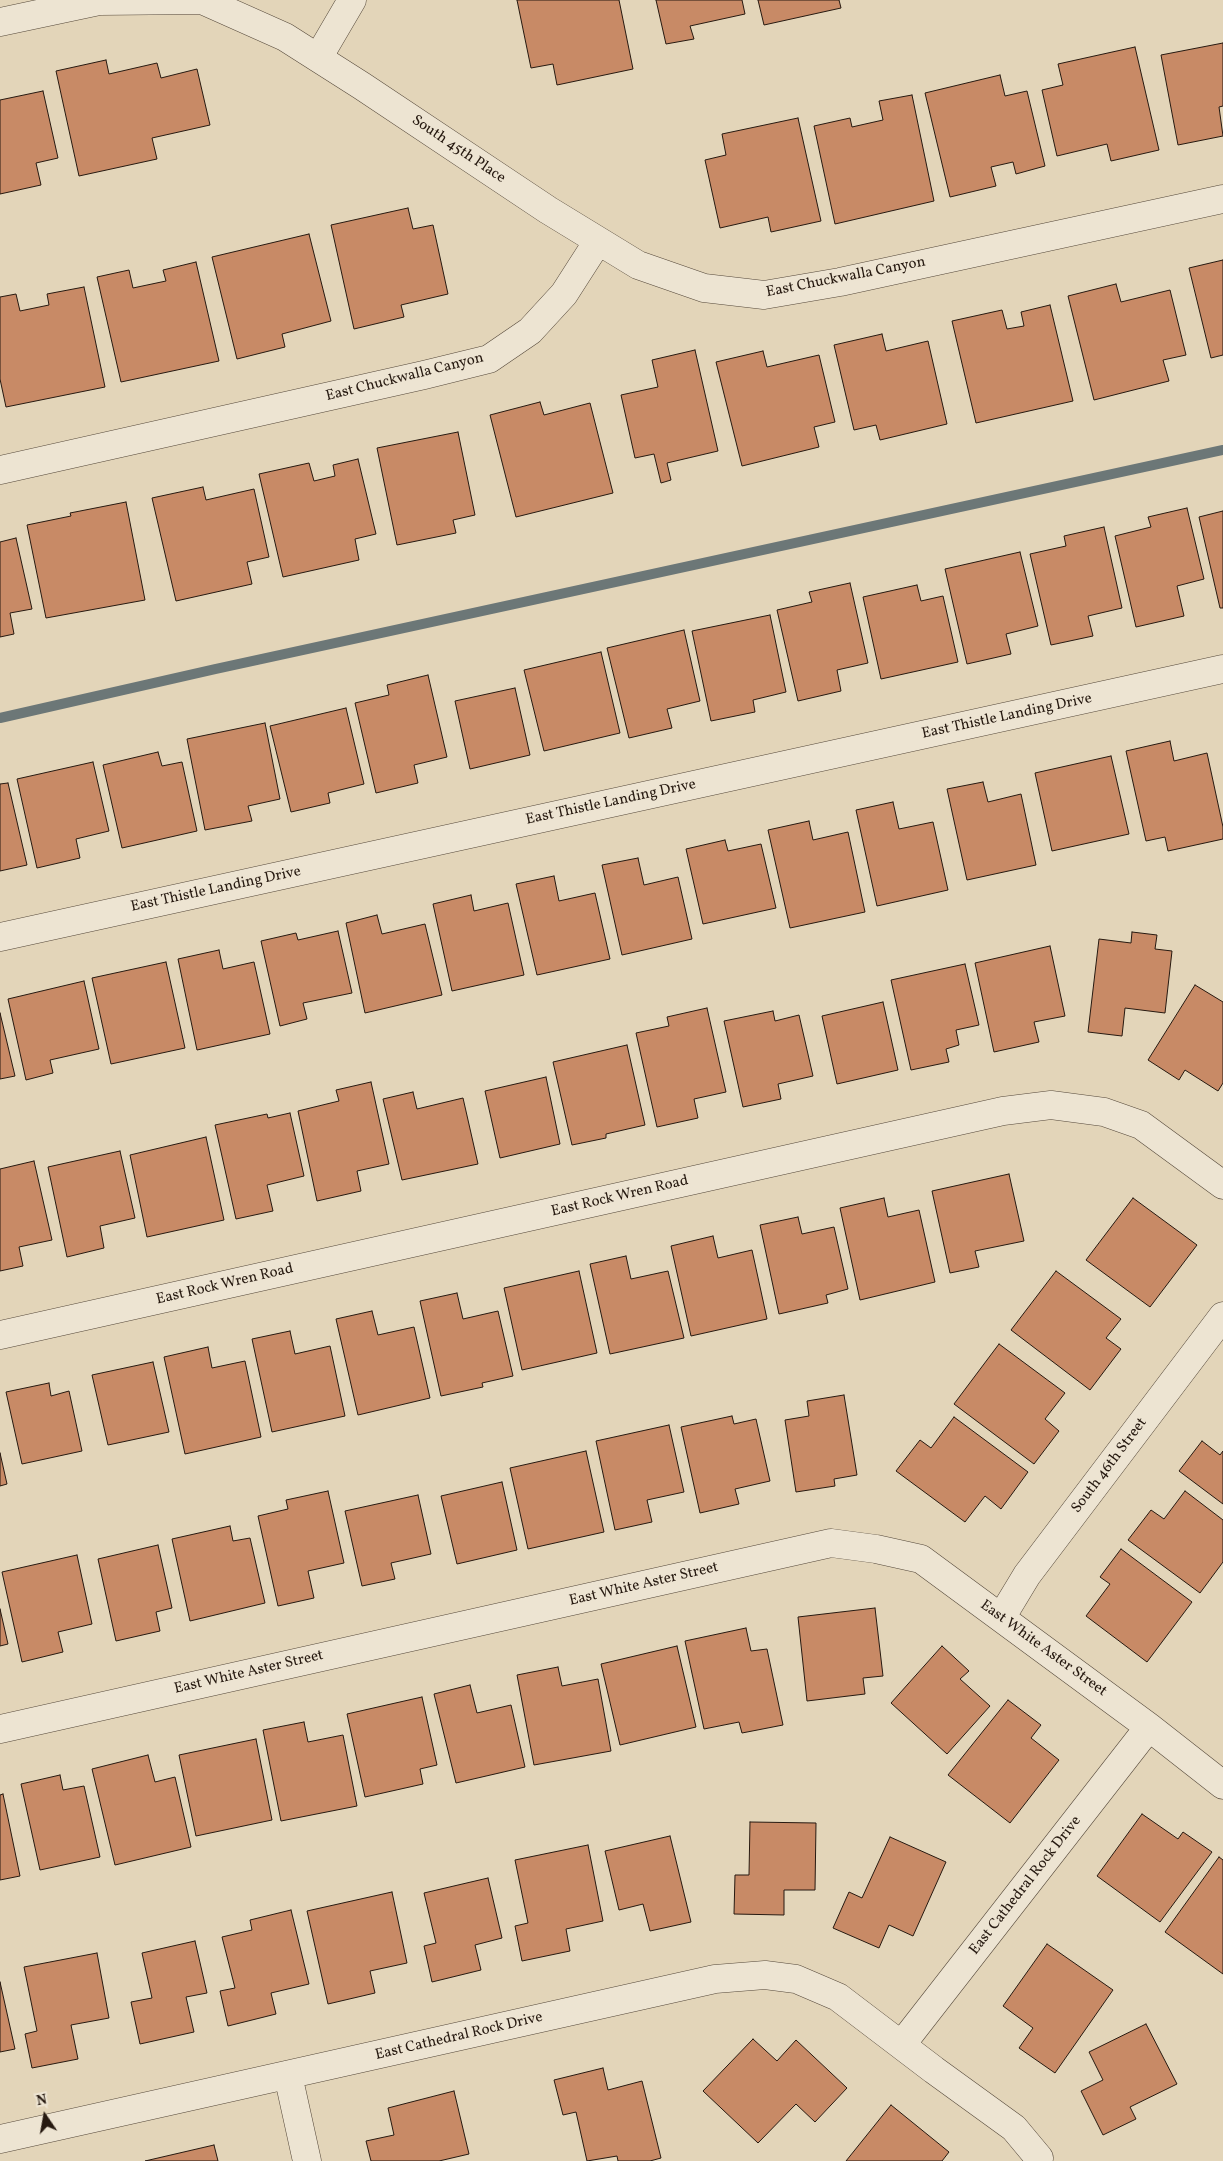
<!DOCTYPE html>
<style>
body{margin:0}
#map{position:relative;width:1223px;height:2161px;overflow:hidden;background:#e3d5b9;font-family:Vollkorn,serif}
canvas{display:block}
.north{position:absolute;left:20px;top:2091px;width:50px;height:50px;-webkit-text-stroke:4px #ede4d2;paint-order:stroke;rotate:348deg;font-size:14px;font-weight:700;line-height:20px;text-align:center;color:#261910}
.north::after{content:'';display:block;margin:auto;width:18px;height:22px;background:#261910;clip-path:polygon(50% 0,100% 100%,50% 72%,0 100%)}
</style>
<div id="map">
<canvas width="1223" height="2161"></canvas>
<div class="north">N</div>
</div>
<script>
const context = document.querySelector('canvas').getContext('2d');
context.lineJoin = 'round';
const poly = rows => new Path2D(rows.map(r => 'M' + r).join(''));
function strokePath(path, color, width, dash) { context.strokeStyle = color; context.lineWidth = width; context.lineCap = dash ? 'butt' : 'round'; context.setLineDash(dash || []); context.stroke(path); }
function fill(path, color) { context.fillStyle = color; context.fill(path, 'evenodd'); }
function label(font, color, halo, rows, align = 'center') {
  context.font = font + ' Vollkorn,serif'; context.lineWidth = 4.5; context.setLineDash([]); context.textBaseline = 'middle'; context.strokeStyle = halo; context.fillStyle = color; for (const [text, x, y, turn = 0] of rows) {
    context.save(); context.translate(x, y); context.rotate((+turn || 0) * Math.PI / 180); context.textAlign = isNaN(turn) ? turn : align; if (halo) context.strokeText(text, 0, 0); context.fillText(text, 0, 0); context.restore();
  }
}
const stream = poly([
 [0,718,215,669,1223,450]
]);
const building = poly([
 [517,0,619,0,633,69,557,85,553,64,531,68,517,0],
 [656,0,742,0,745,14,690,26,694,39,666,44,656,0],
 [758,0,839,0,841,8,764,25,758,0],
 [1223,43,1223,106,1219,107,1223,136,1178,145,1161,55,1223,43],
 [1135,47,1159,150,1111,161,1107,144,1057,156,1042,90,1063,85,1058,64,1135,47],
 [106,60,109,74,157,63,161,78,197,69,210,125,152,138,157,159,79,176,56,71,106,60],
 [1000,75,1005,96,1027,91,1045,166,1016,174,1013,162,991,167,996,186,950,197,925,93,1000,75],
 [43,91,58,158,36,163,41,185,0,194,0,100,43,91],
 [912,95,934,201,835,224,814,126,850,118,852,127,883,120,879,101,912,95],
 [798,118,821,221,771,232,768,217,720,228,705,160,726,155,722,134,798,118],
 [408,208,413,229,433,225,448,294,401,305,404,317,354,329,331,225,408,208],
 [309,234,331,321,282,334,285,347,237,359,212,257,309,234],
 [1223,260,1223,355,1211,358,1189,268,1223,260],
 [196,262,219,361,121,382,97,277,129,270,133,288,166,281,163,270,196,262],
 [1116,284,1121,302,1170,290,1186,355,1163,360,1169,381,1094,400,1068,296,1116,284],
 [84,287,105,387,6,407,0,379,0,297,16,294,20,311,49,305,47,294,84,287],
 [1050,305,1073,401,976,423,952,321,1002,310,1007,329,1024,326,1021,312,1050,305],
 [882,334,886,351,928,341,947,424,880,440,876,425,854,430,834,345,882,334],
 [695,350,718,451,667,463,671,480,661,483,654,454,635,458,621,395,658,387,652,360,695,350],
 [763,351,767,367,819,355,835,422,814,427,819,447,742,466,716,362,763,351],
 [540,402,544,415,590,403,613,493,516,517,490,415,540,402],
 [458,432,475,515,453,520,456,533,397,545,377,448,458,432],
 [358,459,376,534,355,539,359,560,283,577,259,474,309,463,314,481,335,476,333,465,358,459],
 [203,487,206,500,254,489,269,557,247,562,252,584,176,601,152,498,203,487],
 [126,502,145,600,46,618,27,525,71,516,70,513,126,502],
 [1187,508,1204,579,1177,586,1184,616,1136,627,1115,536,1151,527,1148,517,1187,508],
 [1223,511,1223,608,1220,608,1199,517,1223,511],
 [1104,527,1122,608,1088,616,1093,636,1051,645,1030,554,1066,546,1064,536,1104,527],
 [16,538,32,609,10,613,14,634,0,637,0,542,16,538],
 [1020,552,1038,626,1006,634,1011,654,967,664,945,569,1020,552],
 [850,583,868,663,837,670,841,691,798,701,777,610,812,602,809,592,850,583],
 [917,585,921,601,943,596,958,662,881,679,863,597,917,585],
 [770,615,786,692,753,700,755,712,711,721,692,631,770,615],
 [684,630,700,701,667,709,672,728,629,738,607,648,684,630],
 [601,652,620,733,544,751,524,670,601,652],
 [428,675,447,757,414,765,418,783,376,793,355,703,389,695,387,685,428,675],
 [515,688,530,755,470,769,455,701,515,688],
 [346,708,364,784,328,793,330,803,291,812,270,726,346,708],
 [265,723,280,799,248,806,252,821,205,830,187,739,265,723],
 [1170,741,1174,761,1207,753,1223,827,1223,839,1168,851,1165,837,1146,841,1126,751,1170,741],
 [158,752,162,766,182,762,197,831,122,848,103,765,158,752],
 [1111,756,1129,834,1052,851,1035,773,1111,756],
 [93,762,109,831,76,839,80,858,37,868,17,779,93,762],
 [983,782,988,802,1021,794,1036,865,967,880,947,789,983,782],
 [8,783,27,865,0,871,0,784,8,783],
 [893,802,899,829,933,822,948,890,877,906,856,810,893,802],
 [809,821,813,840,848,832,865,912,790,928,768,830,809,821],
 [725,840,728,851,761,844,776,908,703,924,686,849,725,840],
 [638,858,644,885,678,877,692,939,622,955,602,865,638,858],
 [554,876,559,901,595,893,610,959,537,975,516,884,554,876],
 [471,895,474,911,508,903,524,975,452,991,433,904,471,895],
 [377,915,382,934,425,924,442,995,365,1013,346,923,377,915],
 [338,931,352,993,303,1003,307,1019,280,1026,261,941,296,933,298,940,338,931],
 [1132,932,1157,935,1155,949,1172,951,1165,1013,1125,1008,1122,1036,1088,1032,1099,939,1131,943,1132,932],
 [1050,946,1065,1016,1034,1022,1039,1042,994,1052,975,963,1050,946],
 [219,950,223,969,254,962,270,1034,197,1050,178,959,219,950],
 [166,962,185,1048,111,1064,92,978,166,962],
 [965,964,979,1025,956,1030,959,1045,946,1049,949,1062,911,1070,891,980,965,964],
 [84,981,99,1049,50,1060,53,1073,26,1080,8,999,84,981],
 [1195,985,1223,1002,1223,1083,1218,1091,1185,1070,1179,1080,1148,1060,1195,985],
 [883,1002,898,1070,837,1084,822,1016,883,1002],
 [707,1008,726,1092,694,1099,698,1118,657,1127,636,1033,669,1026,667,1017,707,1008],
 [773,1011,775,1021,799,1015,813,1076,778,1084,781,1099,743,1107,724,1021,773,1011],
 [0,1013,15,1076,0,1079,0,1013],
 [627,1045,645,1125,606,1134,606,1138,572,1145,553,1062,627,1045],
 [546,1077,560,1144,500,1158,485,1091,546,1077],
 [371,1082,389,1164,357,1171,361,1191,317,1201,298,1111,339,1101,336,1090,371,1082],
 [413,1092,417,1109,463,1098,478,1164,402,1180,383,1099,413,1092],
 [290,1113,304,1176,267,1185,273,1211,236,1219,215,1125,267,1114,268,1118,290,1113],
 [206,1137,224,1220,147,1237,130,1155,206,1137],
 [120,1151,135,1218,100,1226,104,1248,67,1257,48,1167,120,1151],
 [34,1161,52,1240,19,1247,23,1266,0,1271,0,1169,34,1161],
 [1009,1174,1024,1241,975,1251,979,1267,950,1273,932,1191,1009,1174],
 [884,1198,888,1217,919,1210,935,1282,860,1300,840,1208,884,1198],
 [1133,1198,1197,1245,1150,1307,1086,1260,1133,1198],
 [798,1217,802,1234,834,1227,848,1289,826,1295,828,1303,779,1314,760,1225,798,1217],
 [713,1236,718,1258,752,1250,767,1319,691,1336,671,1246,713,1236],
 [626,1256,631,1279,668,1271,684,1338,610,1354,590,1264,626,1256],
 [579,1271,597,1353,522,1370,504,1288,579,1271],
 [1056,1271,1121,1319,1106,1338,1121,1349,1090,1390,1011,1330,1056,1271],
 [457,1293,463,1319,498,1311,513,1376,482,1383,483,1387,441,1396,420,1301,457,1293],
 [372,1311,378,1335,414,1327,430,1398,358,1415,336,1319,372,1311],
 [290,1331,295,1354,330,1346,345,1416,272,1432,252,1339,290,1331],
 [999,1344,1065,1393,1045,1419,1059,1431,1034,1464,954,1404,999,1344],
 [208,1347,212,1368,245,1361,261,1437,185,1454,164,1357,208,1347],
 [153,1362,169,1432,108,1445,92,1375,153,1362],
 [49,1383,51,1396,69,1391,82,1451,22,1464,6,1392,49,1383],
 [844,1395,857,1475,834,1479,835,1486,796,1492,785,1420,809,1416,807,1401,844,1395],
 [732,1416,734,1424,756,1419,770,1481,735,1489,739,1504,700,1513,681,1427,732,1416],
 [954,1417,1028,1472,1001,1509,985,1496,965,1522,896,1471,920,1440,931,1448,954,1417],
 [669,1425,684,1492,647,1500,652,1522,615,1530,596,1441,669,1425],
 [1202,1441,1220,1455,1223,1451,1223,1504,1179,1471,1202,1441],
 [586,1451,604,1532,528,1549,510,1468,586,1451],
 [0,1453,7,1484,0,1486,0,1453],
 [502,1482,517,1550,457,1564,441,1496,502,1482],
 [328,1491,344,1563,308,1571,314,1598,278,1606,258,1516,288,1509,286,1500,328,1491],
 [1185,1491,1223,1520,1223,1562,1200,1593,1128,1540,1151,1510,1164,1519,1185,1491],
 [418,1495,431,1554,391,1563,395,1579,362,1586,345,1511,418,1495],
 [230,1526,233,1541,250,1538,265,1603,190,1621,172,1539,230,1526],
 [158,1545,172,1608,156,1612,160,1631,116,1641,98,1559,158,1545],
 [1121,1549,1192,1602,1147,1662,1086,1616,1110,1584,1100,1577,1121,1549],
 [77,1555,92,1624,58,1632,63,1652,22,1662,2,1572,77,1555],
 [875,1608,883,1676,863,1678,865,1694,807,1701,798,1617,875,1608],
 [0,1609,8,1644,0,1646,0,1609],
 [746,1628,751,1651,767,1649,783,1725,742,1733,739,1722,704,1729,685,1641,746,1628],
 [677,1646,696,1727,620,1745,601,1664,677,1646],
 [942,1646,969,1671,960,1679,990,1706,947,1754,891,1703,942,1646],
 [558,1667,562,1686,598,1679,611,1751,534,1765,517,1675,558,1667],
 [470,1685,477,1713,511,1705,525,1767,456,1783,434,1694,470,1685],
 [422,1697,437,1765,420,1769,423,1784,365,1797,347,1714,422,1697],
 [1008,1700,1041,1725,1031,1738,1059,1760,1010,1823,948,1775,1008,1700],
 [304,1722,308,1742,343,1735,357,1806,281,1821,263,1730,304,1722],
 [256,1739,272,1820,196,1836,179,1755,256,1739],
 [148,1755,155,1782,175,1777,191,1847,115,1865,92,1769,148,1755],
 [60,1775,63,1790,84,1786,100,1857,40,1870,21,1784,60,1775],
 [3,1794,20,1876,0,1880,0,1795,3,1794],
 [1142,1814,1178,1839,1183,1832,1212,1852,1160,1922,1097,1876,1142,1814],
 [750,1822,816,1823,815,1890,784,1890,784,1915,734,1914,735,1875,749,1875,750,1822],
 [670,1836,691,1922,650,1931,643,1904,619,1910,605,1851,670,1836],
 [890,1837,946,1862,913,1936,889,1925,879,1948,833,1928,849,1892,862,1898,890,1837],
 [588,1845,603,1921,566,1929,570,1951,522,1961,515,1926,528,1923,515,1860,588,1845],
 [1219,1857,1223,1860,1223,1974,1165,1932,1219,1857],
 [488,1878,502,1938,475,1945,481,1970,432,1982,424,1946,436,1943,424,1893,488,1878],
 [392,1892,407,1963,370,1971,375,1993,328,2004,307,1911,392,1892],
 [291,1910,309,1984,271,1993,276,2014,228,2026,220,1991,235,1988,222,1937,252,1930,250,1920,291,1910],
 [195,1941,207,1993,186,1997,194,2032,140,2044,131,2002,152,1998,142,1953,195,1941],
 [1047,1944,1113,1990,1055,2073,1019,2048,1033,2028,1003,2006,1047,1944],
 [97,1953,109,2018,71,2025,78,2059,32,2068,25,2034,37,2031,24,1967,97,1953],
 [0,1982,15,2049,0,2052,0,1982],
 [1146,2024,1177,2084,1130,2107,1136,2119,1103,2135,1081,2091,1103,2080,1089,2052,1146,2024],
 [753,2039,777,2061,796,2040,847,2088,815,2122,796,2104,758,2143,703,2091,753,2039],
 [603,2068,608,2090,642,2081,661,2158,650,2161,618,2161,617,2156,587,2161,576,2112,563,2115,554,2080,603,2068],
 [454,2091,469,2154,439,2161,371,2161,366,2141,394,2135,388,2108,454,2091],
 [891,2105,949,2152,942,2161,846,2161,891,2105],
 [214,2145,218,2161,145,2161,214,2145]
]);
const minor = poly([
 [0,22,99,1,202,0,285,37,362,86,548,210,638,265,704,288,764,295,840,282,1223,199],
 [318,58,352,0],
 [0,470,424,375,489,359,530,331,564,294,598,241],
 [0,937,1223,669],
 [0,1335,1003,1111,1051,1105,1104,1112,1141,1125,1223,1185],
 [1001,1618,1027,1575,1223,1316],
 [0,1729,831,1543,876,1549,921,1559,1149,1727,1223,1785],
 [902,2044,1149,1727],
 [288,2075,307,2161],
 [0,2139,715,1979,765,1975,796,1979,838,1997,934,2070,1014,2128,1039,2158,1038,2161]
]);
const streetNames = [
 ["South 45th Place",458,150,34],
 ["East Chuckwalla Canyon",846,278,-11],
 ["East Chuckwalla Canyon",405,378,-14],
 ["East Thistle Landing Drive",1007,717,-12],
 ["East Thistle Landing Drive",611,803,-12],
 ["East Thistle Landing Drive",216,890,-12],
 ["East Rock Wren Road",620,1197,-13],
 ["East Rock Wren Road",225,1285,-13],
 ["South 46th Street",1110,1466,-53],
 ["East White Aster Street",644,1585,-13],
 ["East White Aster Street",1043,1649,36],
 ["East White Aster Street",249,1673,-13],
 ["East Cathedral Rock Drive",1026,1886,-52],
 ["East Cathedral Rock Drive",459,2037,-13]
];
strokePath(stream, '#6c7777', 10);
fill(building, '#c88a66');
strokePath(building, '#261910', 1);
strokePath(minor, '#55483a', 29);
strokePath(minor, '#ede4d2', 28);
label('15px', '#261910', '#ede4d2', streetNames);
</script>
